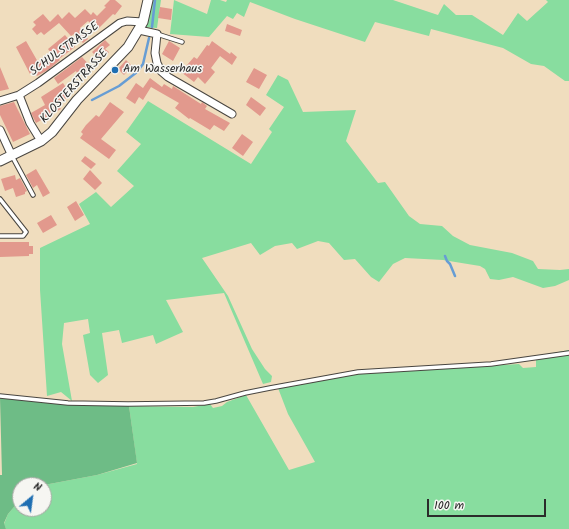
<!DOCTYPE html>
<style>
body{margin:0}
#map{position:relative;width:569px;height:529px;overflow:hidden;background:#f0ddbe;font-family:Kalam,sans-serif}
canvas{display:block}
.north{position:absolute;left:12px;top:477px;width:40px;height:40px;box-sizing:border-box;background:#f6f6f2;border:1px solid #a5a5a2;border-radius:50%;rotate:29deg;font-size:11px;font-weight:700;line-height:16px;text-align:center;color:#2b2b2b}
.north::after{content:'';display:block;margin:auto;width:14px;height:18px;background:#1f6fb2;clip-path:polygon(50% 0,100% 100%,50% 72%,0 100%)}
.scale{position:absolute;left:427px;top:499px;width:119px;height:18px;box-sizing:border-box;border:2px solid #2b2b2b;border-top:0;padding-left:5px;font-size:12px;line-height:14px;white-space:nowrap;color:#2b2b2b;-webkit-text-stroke:3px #f6f6f2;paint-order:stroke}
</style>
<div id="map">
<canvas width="569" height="529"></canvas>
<div class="north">N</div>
<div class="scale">100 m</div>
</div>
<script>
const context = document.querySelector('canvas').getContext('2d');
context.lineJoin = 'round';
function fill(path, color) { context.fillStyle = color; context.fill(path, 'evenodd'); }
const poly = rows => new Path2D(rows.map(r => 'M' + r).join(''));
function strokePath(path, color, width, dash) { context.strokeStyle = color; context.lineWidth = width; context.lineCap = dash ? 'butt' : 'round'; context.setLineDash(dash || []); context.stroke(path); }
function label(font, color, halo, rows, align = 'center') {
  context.font = font + ' Kalam,sans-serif'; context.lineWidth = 3; context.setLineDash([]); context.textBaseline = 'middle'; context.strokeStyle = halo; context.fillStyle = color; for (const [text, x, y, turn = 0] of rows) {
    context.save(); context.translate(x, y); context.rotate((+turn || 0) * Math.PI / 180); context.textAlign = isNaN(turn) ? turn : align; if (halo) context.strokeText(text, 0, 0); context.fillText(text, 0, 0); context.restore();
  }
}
const green = poly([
 [150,0,161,0,157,28,145,27],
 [174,0,207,14,211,0,220,0,226,2,227,0,393,0,438,15,444,4,456,15,472,15,503,35,518,13,527,21,548,2,546,0,569,0,569,81,565,81,544,66,531,64,503,48,431,29,429,36,375,22,365,42,295,19,250,2,244,17,237,13,233,19,227,16,209,37,170,34],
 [278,75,288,80,303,112,356,110,346,141,378,183,385,182,409,216,420,224,442,226,453,236,470,245,512,253,533,261,538,269,560,270,569,269,569,280,555,286,543,288,513,277,499,280,490,279,485,269,480,266,443,260,405,258,393,264,379,282,371,277,355,259,344,260,329,243,318,241,297,249,292,243,275,246,260,255,251,243,202,258,228,296,252,349,265,369,272,376,271,382,263,384,224,293,166,300,183,332,156,344,153,335,122,343,119,330,102,333,108,375,98,383,90,375,83,335,90,333,88,319,64,323,62,344,72,401,61,392,47,396,40,290,40,248,90,224,79,204,96,192,111,207,134,186,117,171,141,144,126,132,148,101,251,164,272,132,269,129,284,107,266,95],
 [569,350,569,529,6,529,4,524,8,514,20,500,20,509,44,509,44,485,97,475,137,464,129,406,193,407,210,404,213,408,222,406,227,402,246,395,289,470,315,462,288,414,278,388,358,374,519,364,523,368,536,367,536,356]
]);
const forest = poly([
 [0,398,68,405,129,406,137,463,97,475,44,485,20,485,20,500,8,514,4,523,6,529,0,529,0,475,2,475]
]);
const stream = poly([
 [152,27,155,0],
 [92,100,119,86,137,72,143,64,149,38],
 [445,256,447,261,450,264,455,276]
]);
const building = poly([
 [110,0,115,0,122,6,115,15,113,14,97,30,88,21,80,28,88,39,83,43,74,34,71,36,59,23,44,35,41,32,37,35,32,29,36,25,33,22,43,14,50,22,58,14,62,19,69,12,75,18,85,9,91,15,93,12,97,16,106,7,104,6],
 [160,7,172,9,171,20,158,18],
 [227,24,242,30,240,36,225,31],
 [65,35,75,47,59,59,60,60,48,70,37,76,34,72,30,74,16,47,26,41,38,62,51,53,48,49],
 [105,40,110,45,105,49,109,52,101,61,92,52],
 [169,41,180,48,173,61,162,54],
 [212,41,230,54,231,52,237,57,232,65,220,56,211,68,215,72,205,84,198,77,194,82,181,72,194,57,197,59,207,45,209,46],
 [82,57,92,68,83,75,80,71,77,73,76,71,58,84,54,78],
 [126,60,132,66,124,75,118,69],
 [0,67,9,89,0,91],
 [254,68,267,75,259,89,246,82],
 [150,78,162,87,164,84,172,89,173,86,201,104,202,102,207,106,205,109,230,123,224,131,214,125,210,130,190,118,189,119,175,108,179,103,151,87,143,100,139,97,135,104,126,98,136,83,143,88],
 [63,83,71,95,57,104,61,109,36,123,31,113,45,105,41,97],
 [251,97,266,108,260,116,246,105],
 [14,102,30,134,13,142,0,115,0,106],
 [110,102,124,112,101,139,116,150,109,159,80,138,83,134,81,132,86,125,96,115,99,117],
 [242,134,253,142,243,156,232,148],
 [85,156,96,164,91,169,81,161],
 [36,169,50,193,43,197,37,185,33,188,26,175],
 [90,170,102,183,95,190,83,179],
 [15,175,16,180,20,178,27,191,25,192,25,194,16,197,13,188,5,191,1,179],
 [76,201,84,215,75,221,67,207],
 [51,215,57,225,43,233,37,223],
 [0,242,29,242,29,246,33,246,33,254,29,254,29,256,0,257]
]);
const service = poly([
 [157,34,182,42],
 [12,156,33,195],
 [0,199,26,232,23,236,0,236],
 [0,396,68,403,128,404,204,403,216,401,245,393,270,388,358,372,491,364,569,353]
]);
const minor = poly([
 [139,30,157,34,155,53,157,63,161,71,168,77,232,114],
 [19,95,30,123,41,141],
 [0,101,19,95,38,83,120,23,127,21,143,22],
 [0,130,12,156]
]);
const tertiary = poly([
 [0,161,41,141,52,132,77,100,128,47,143,22,148,0]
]);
const markers = [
 [115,70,4,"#1f6fb2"]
];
const streetNames = [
 ["SCHULSTRASSE",65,50,-36],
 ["KLOSTERSTRASSE",75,87,-48]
];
const poiNames = [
 ["Am Wasserhaus",123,70]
];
fill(green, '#88dd9f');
fill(forest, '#6ebc86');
strokePath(stream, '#679dd4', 2.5);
fill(building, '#e2998d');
strokePath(service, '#494641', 5.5);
strokePath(minor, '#494641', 9);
strokePath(tertiary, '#494641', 11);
strokePath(service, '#fff', 3.5);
strokePath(minor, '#fff', 7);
strokePath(tertiary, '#fff', 9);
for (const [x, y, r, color] of markers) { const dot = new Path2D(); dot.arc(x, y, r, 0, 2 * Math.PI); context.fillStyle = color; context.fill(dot); strokePath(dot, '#f6f6f2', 1.5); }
label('12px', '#2b2b2b', '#f6f6f2', streetNames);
label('12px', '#2b2b2b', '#f6f6f2', poiNames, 'left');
</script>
